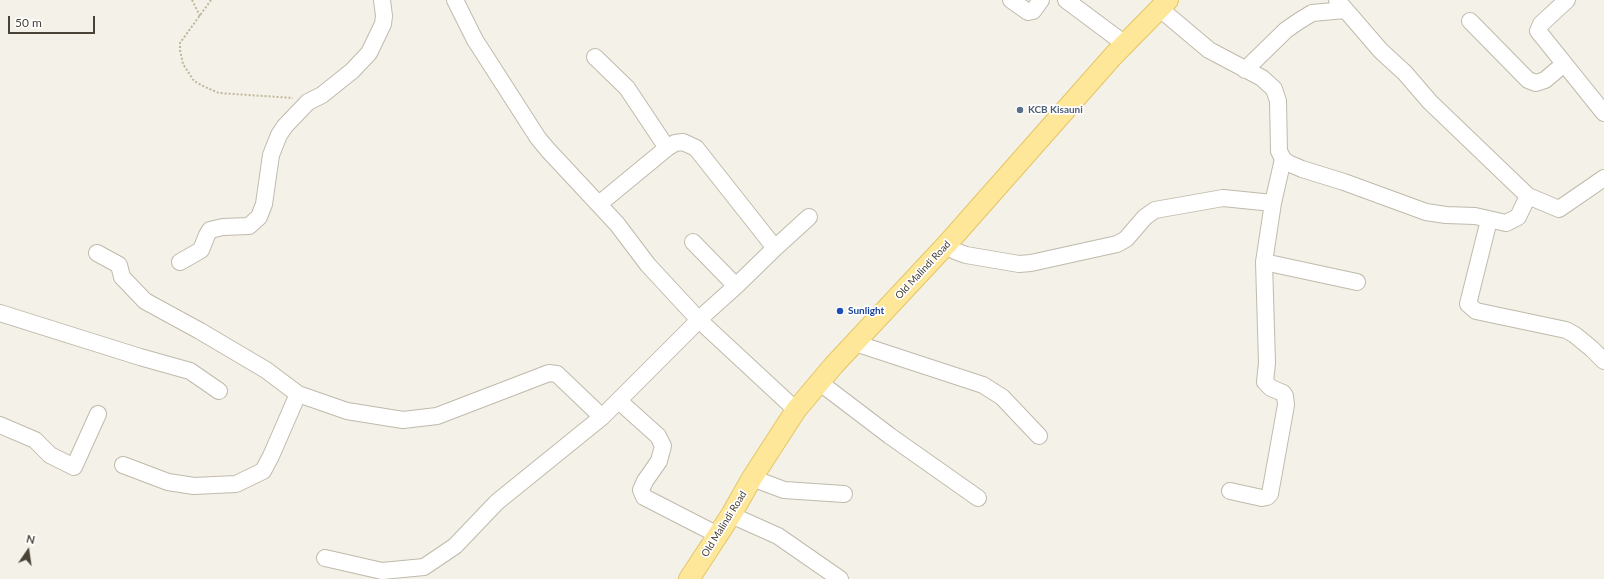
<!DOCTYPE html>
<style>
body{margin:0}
#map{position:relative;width:1604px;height:579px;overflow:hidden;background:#f4f1e8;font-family:Lato,sans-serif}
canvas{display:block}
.north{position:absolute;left:8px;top:531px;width:40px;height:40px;-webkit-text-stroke:3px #fff;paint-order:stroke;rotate:13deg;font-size:11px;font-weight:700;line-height:16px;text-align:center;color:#484237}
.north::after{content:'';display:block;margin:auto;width:14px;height:18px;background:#484237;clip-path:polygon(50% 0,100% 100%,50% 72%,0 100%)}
.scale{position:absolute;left:8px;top:16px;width:87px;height:18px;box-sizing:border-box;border:2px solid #484237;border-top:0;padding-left:5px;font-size:12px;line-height:14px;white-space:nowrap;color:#484237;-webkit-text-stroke:3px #fff;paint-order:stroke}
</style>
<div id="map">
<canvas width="1604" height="579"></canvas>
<div class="north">N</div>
<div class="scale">50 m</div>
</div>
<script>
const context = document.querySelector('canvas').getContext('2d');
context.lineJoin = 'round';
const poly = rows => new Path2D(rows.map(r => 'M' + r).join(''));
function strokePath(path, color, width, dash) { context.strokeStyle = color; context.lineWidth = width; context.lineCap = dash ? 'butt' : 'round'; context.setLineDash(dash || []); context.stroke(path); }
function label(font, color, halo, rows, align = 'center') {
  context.font = font + ' Lato,sans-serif'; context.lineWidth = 3.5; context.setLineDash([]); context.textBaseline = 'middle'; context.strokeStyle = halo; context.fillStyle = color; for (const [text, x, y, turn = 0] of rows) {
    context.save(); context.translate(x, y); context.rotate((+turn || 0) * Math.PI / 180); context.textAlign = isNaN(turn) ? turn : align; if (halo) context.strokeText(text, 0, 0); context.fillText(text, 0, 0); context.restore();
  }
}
const path = poly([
 [192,0,200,16],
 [211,0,180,43,180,50,183,64,194,81,205,87,219,93,293,98]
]);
const minor = poly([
 [455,0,475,40,538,138,548,150,617,224,648,265,699,320,796,410],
 [1011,0,1028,12,1033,11,1041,0],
 [1066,0,1125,44],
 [1337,0,1381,51,1405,73,1430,102,1528,196],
 [1567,0,1541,24,1538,31,1604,113],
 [1159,8,1209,50,1262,78,1274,89,1278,101,1279,151,1283,159,1288,163,1302,169,1344,182,1426,212,1446,215,1475,216,1506,223,1518,217,1528,196,1559,209,1604,178],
 [1470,21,1528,80,1536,83,1545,80,1564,64],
 [595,57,627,88,667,148],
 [1245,70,1286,30,1299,21,1312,13,1345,10],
 [599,204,667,148,675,143,683,142,696,148,775,248],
 [1489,220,1468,304,1476,311,1566,330,1575,335,1592,349,1604,361],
 [693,242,736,286],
 [947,244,955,251,966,255,1019,264,1031,263,1117,244,1126,239,1145,217,1155,210,1223,198,1273,203],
 [97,253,119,265,122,277,145,301,200,331,266,370,298,394,347,411,403,420,437,416,549,373,557,374,602,417],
 [180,262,201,250,207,235,210,230,223,227,249,226,259,217,264,204,271,155,279,135,285,126,308,102,322,95,352,71,369,53,383,24,384,16,382,0],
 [1264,262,1357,282],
 [0,313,140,357,190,371,219,391],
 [855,343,983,385,1002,397,1039,436],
 [819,382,890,436,978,498],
 [619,401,658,436,663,446,659,461,645,481,641,490,644,497,718,535],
 [0,425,35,440,50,455,74,467,98,414],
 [123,465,168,482,194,486,236,484,263,471,271,456,298,394],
 [752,478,784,490,844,494],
 [1230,491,1262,498,1267,497,1270,494,1286,405,1285,396,1283,393,1271,388,1265,382,1267,363,1264,262,1273,203,1283,159],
 [731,515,778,536,840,579],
 [325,558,382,571,424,567,455,546,497,502,602,417,707,312,736,286,775,248,809,217]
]);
const major = poly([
 [689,579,731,515,752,478,796,410,834,365,947,244,1114,55,1168,0]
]);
const markers = [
 [1020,110,4,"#5c6f8a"],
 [840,311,4,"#1a4fb4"]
];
const serviceNames = [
 ["KCB Kisauni",1028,110]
];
const streetNames = [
 ["Old Malindi Road",923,270,-47],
 ["Old Malindi Road",724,524,-58]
];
const transitNames = [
 ["Sunlight",848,311]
];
strokePath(minor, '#c0baab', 18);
strokePath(major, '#e4c667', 22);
strokePath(path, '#c1b79c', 2, [2, 2]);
strokePath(minor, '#fff', 16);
strokePath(major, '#fee798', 20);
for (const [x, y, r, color] of markers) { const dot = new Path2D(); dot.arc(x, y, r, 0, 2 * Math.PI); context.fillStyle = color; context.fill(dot); strokePath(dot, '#fff', 1.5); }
label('bold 10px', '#4e5e75', '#fff', serviceNames, 'left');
label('10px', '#484237', '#fff', streetNames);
label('bold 10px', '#164399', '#fff', transitNames, 'left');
</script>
